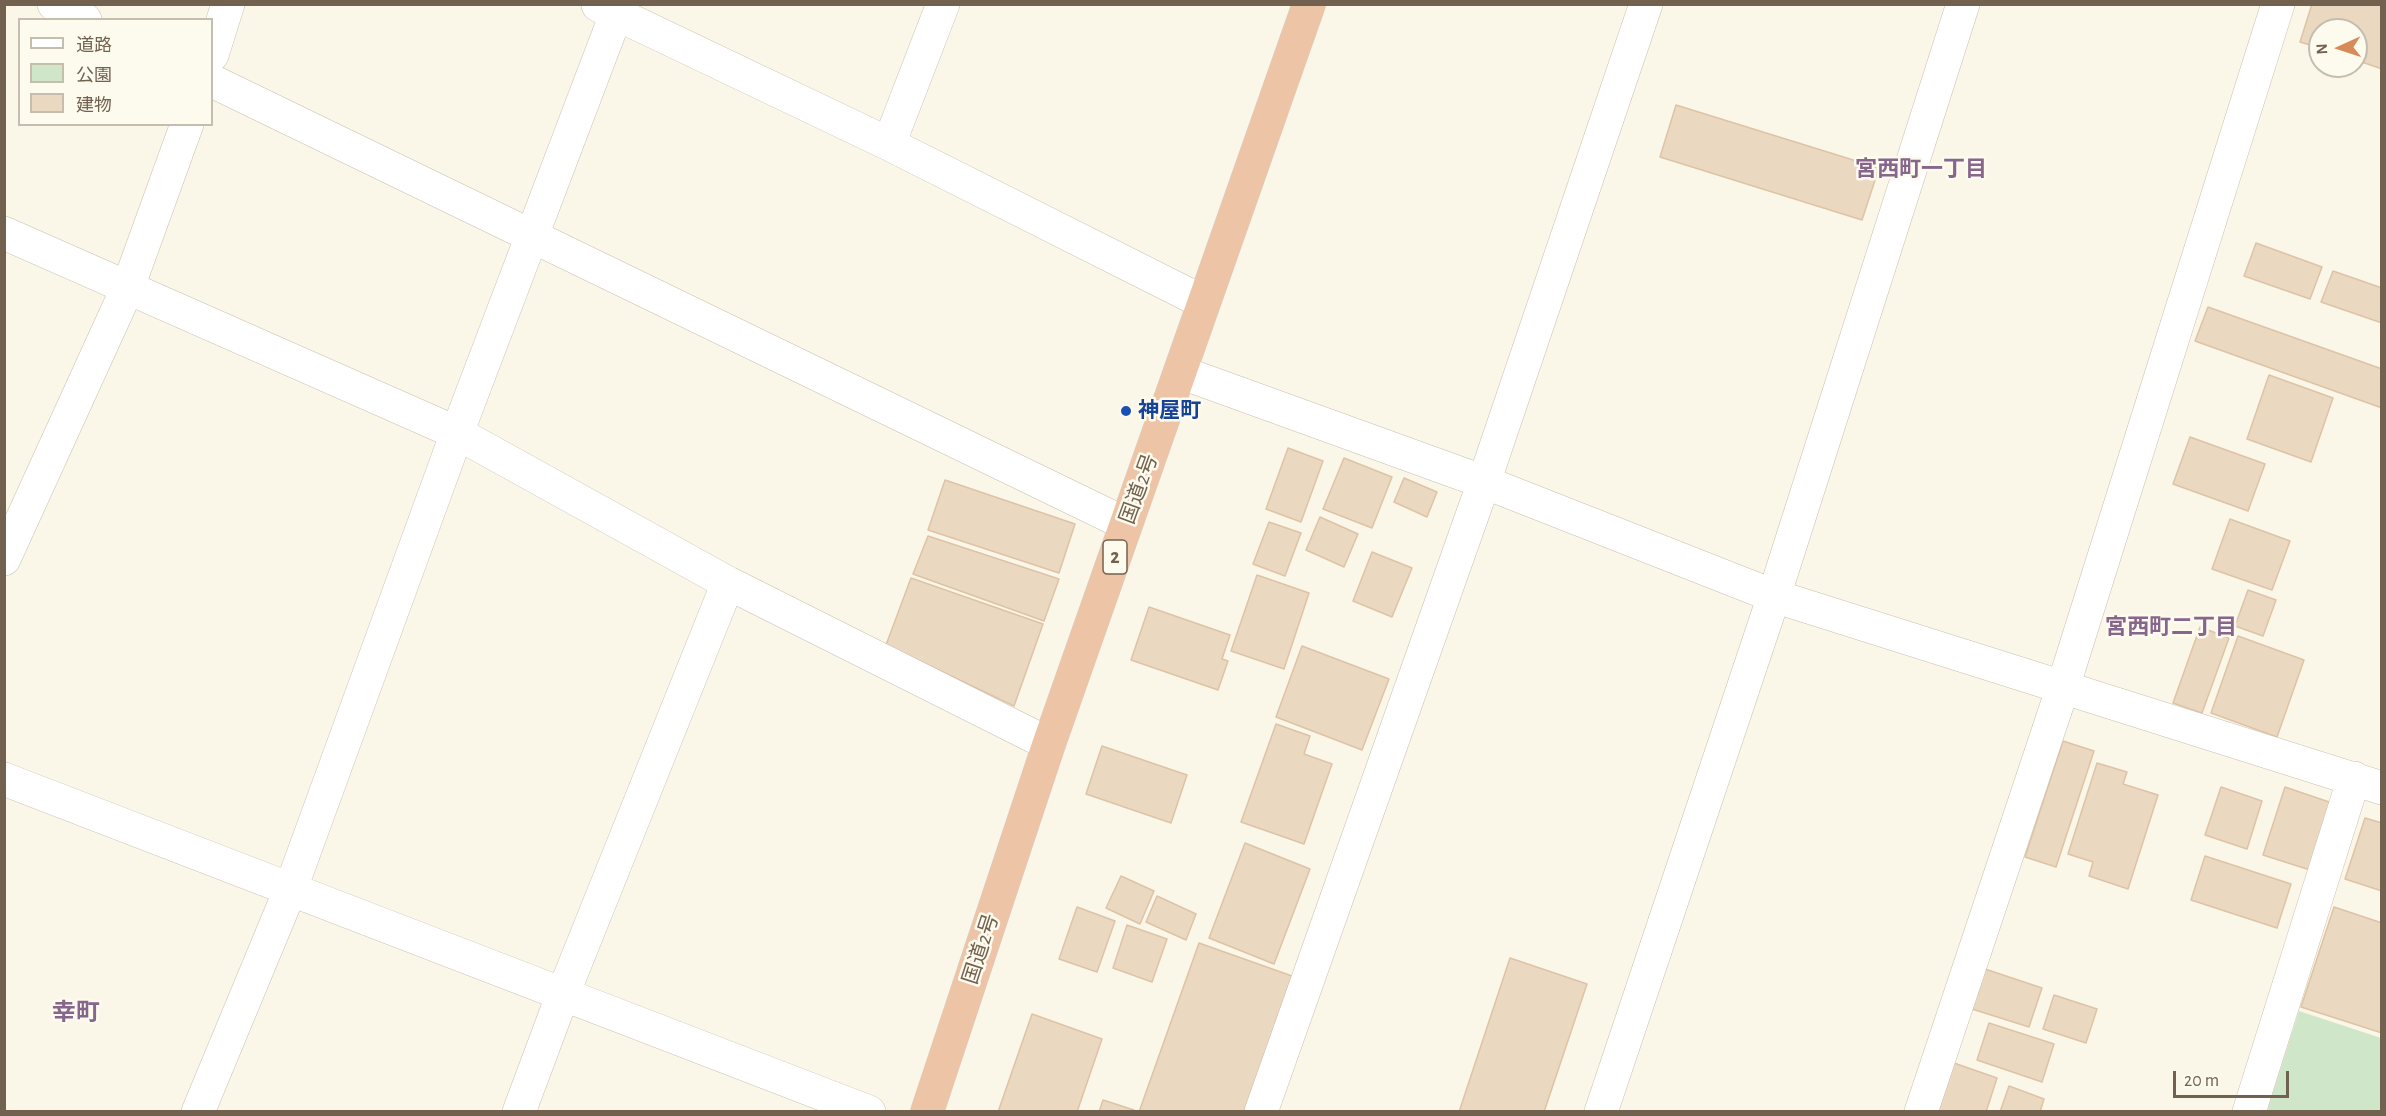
<!DOCTYPE html>
<meta charset="utf-8">
<style>
body{margin:0}
#map{position:relative;width:2386px;height:1116px;overflow:hidden;background:#faf6e8;font-family:"Alegreya Sans","Noto Sans JP",sans-serif}
canvas{display:block}
.frame{position:absolute;inset:0;border:6px solid #72614f;pointer-events:none}
.legend{position:absolute;left:18px;top:18px;width:195px;height:108px;box-sizing:border-box;background:#fdfaee;border:2px solid #c5bdae;margin:0;padding:8px 10px;list-style:none;font-size:18px;color:#72614f}
.legend li{display:flex;align-items:center;gap:12px;height:30px}
.legend b{width:30px;border:2px solid #c5bdae}
.north{position:absolute;left:2308px;top:18px;width:60px;height:60px;box-sizing:border-box;background:#fdfaee;border:2px solid #c5bdae;border-radius:50%;rotate:267deg;font-size:16px;font-weight:700;line-height:24px;text-align:center;color:#72614f}
.north::after{content:'';display:block;margin:auto;width:21px;height:27px;background:#d78a5a;clip-path:polygon(50% 0,100% 100%,50% 72%,0 100%)}
.scale{position:absolute;left:2173px;top:1071px;width:116px;height:27px;box-sizing:border-box;border:3px solid #72614f;border-top:0;padding-left:8px;font-size:18px;line-height:21px;white-space:nowrap;color:#72614f;-webkit-text-stroke:4px #fdfaee;paint-order:stroke}
</style>
<div id="map">
<canvas width="2386" height="1116"></canvas>
<div class="frame"></div>
<ul class="legend">
<li><b style="height:8px;background:#fff"></b>道路</li>
<li><b style="height:16px;background:#cfe7c8"></b>公園</li>
<li><b style="height:16px;background:#ebd8c1"></b>建物</li>
</ul>
<div class="north">N</div>
<div class="scale">20 m</div>
</div>
<script>
const context = document.querySelector('canvas').getContext('2d');
context.lineJoin = 'round';
function fill(path, color) { context.fillStyle = color; context.fill(path, 'evenodd'); }
const poly = rows => new Path2D(rows.map(r => 'M' + r).join(''));
function strokePath(path, color, width, dash) { context.strokeStyle = color; context.lineWidth = width; context.lineCap = dash ? 'butt' : 'round'; context.setLineDash(dash || []); context.stroke(path); }
function label(font, color, halo, rows, align = 'center') {
  context.font = font + ' "Alegreya Sans","Noto Sans JP",sans-serif'; context.lineWidth = 5; context.setLineDash([]); context.textBaseline = 'middle'; context.strokeStyle = halo; context.fillStyle = color; for (const [text, x, y, turn = 0] of rows) {
    context.save(); context.translate(x, y); context.rotate((+turn || 0) * Math.PI / 180); context.textAlign = isNaN(turn) ? turn : align; if (halo) context.strokeText(text, 0, 0); context.fillText(text, 0, 0); context.restore();
  }
}
const green = poly([
 [2299,1011,2381,1038,2381,1111,2267,1111]
]);
const building = poly([
 [2312,4,2382,4,2382,69,2356,60,2356,30,2320,30,2320,48,2300,42,2312,4],
 [1676,105,1879,168,1862,220,1660,157,1676,105],
 [2256,243,2322,267,2310,299,2244,276,2256,243],
 [2333,271,2382,288,2382,323,2321,302,2333,271],
 [2208,307,2382,369,2382,408,2195,341,2208,307],
 [2269,375,2333,398,2311,462,2247,439,2269,375],
 [2190,437,2265,464,2248,511,2173,484,2190,437],
 [1288,448,1323,461,1301,522,1266,509,1288,448],
 [1344,458,1392,477,1372,528,1323,509,1344,458],
 [1404,478,1437,492,1427,517,1394,502,1404,478],
 [945,480,1075,524,1059,573,928,530,945,480],
 [1320,517,1358,534,1344,567,1306,550,1320,517],
 [2230,519,2290,541,2272,590,2212,569,2230,519],
 [1269,522,1301,533,1285,576,1253,564,1269,522],
 [928,536,1059,579,1044,621,913,574,928,536],
 [1372,552,1412,568,1392,617,1353,601,1372,552],
 [1257,575,1309,593,1284,669,1231,651,1257,575],
 [911,578,1043,624,1014,706,886,645,911,578],
 [2248,590,2276,600,2263,636,2235,626,2248,590],
 [1149,607,1230,635,1222,659,1228,661,1218,690,1131,660,1149,607],
 [2200,627,2229,638,2202,713,2173,703,2200,627],
 [2238,636,2304,660,2277,737,2211,713,2238,636],
 [1302,646,1389,679,1362,750,1276,717,1302,646],
 [1276,724,1310,736,1304,754,1332,764,1304,844,1241,822,1276,724],
 [2063,741,2094,751,2056,867,2025,857,2063,741],
 [1102,746,1187,775,1171,823,1086,794,1102,746],
 [2097,763,2127,772,2123,784,2158,795,2128,889,2089,876,2093,862,2068,854,2097,763],
 [2221,787,2262,801,2247,849,2205,835,2221,787],
 [2285,787,2332,803,2310,870,2263,855,2285,787],
 [2365,818,2382,823,2382,891,2345,879,2365,818],
 [1245,843,1310,869,1274,964,1209,938,1245,843],
 [2205,856,2291,884,2277,928,2191,900,2205,856],
 [1121,876,1154,891,1140,924,1106,908,1121,876],
 [1157,896,1196,914,1186,940,1146,922,1157,896],
 [1077,907,1115,921,1097,972,1059,959,1077,907],
 [2334,907,2382,923,2382,1033,2301,1007,2334,907],
 [1127,925,1167,939,1152,982,1113,968,1127,925],
 [1199,943,1292,976,1244,1112,1139,1112,1199,943],
 [1510,958,1587,984,1544,1112,1459,1112,1510,958],
 [1985,969,2042,988,2029,1027,1972,1009,1985,969],
 [2054,995,2097,1009,2086,1043,2043,1029,2054,995],
 [1032,1014,1102,1039,1077,1112,998,1112,1032,1014],
 [1989,1023,2054,1044,2042,1082,1977,1060,1989,1023],
 [1954,1063,1997,1078,1986,1112,1938,1112,1954,1063],
 [2009,1086,2044,1099,2040,1112,2000,1112,2009,1086],
 [1103,1100,1134,1110,1133,1112,1099,1112,1103,1100]
]);
const minor = poly([
 [54,4,85,20],
 [598,5,889,144,1203,302],
 [212,55,228,4],
 [212,81,1126,524],
 [889,144,943,4],
 [4,233,457,433,728,583,1049,744],
 [1180,372,1484,482,1774,596,2382,788],
 [4,559,128,287,187,124],
 [4,779,869,1112],
 [198,1112,291,888,457,433,620,4],
 [519,1112,563,994,728,583],
 [1261,1112,1484,482,1646,4],
 [1601,1112,1774,596,1963,4],
 [1921,1112,2063,687,2278,4],
 [2249,1112,2354,778]
]);
const highway = poly([
 [927,1112,1049,744,1309,4]
]);
const markers = [
 [1126,411,6,"#1a4fb4"]
];
const shields = [
 [1115,557,24]
];
const shieldNames = [
 ["2",1115,557]
];
const transitNames = [
 ["神屋町",1138,411]
];
const streetNames = [
 ["国道2号",1139,489,-70],
 ["国道2号",981,949,-72]
];
const neighbourhoodNames = [
 ["宮西町一丁目",1921,169],
 ["宮西町二丁目",2171,627]
];
const quarterNames = [
 ["幸町",76,1013]
];
fill(green, '#cfe7c8');
fill(building, '#ebd8c1');
strokePath(building, '#dec3a5', 1.5);
strokePath(minor, '#cbc0af', 34);
strokePath(highway, '#d8d3ce', 34);
strokePath(minor, '#fff', 33);
strokePath(highway, '#eec4a6', 33);
for (const [x, y, r, color] of markers) { const dot = new Path2D(); dot.arc(x, y, r, 0, 2 * Math.PI); context.fillStyle = color; context.fill(dot); strokePath(dot, '#fdfaee', 2); }
for (const [x, y, w] of shields) { const box = new Path2D(); box.roundRect(x - w / 2, y - 17, w, 34, 4.5); context.fillStyle = '#fdfaee'; context.fill(box); strokePath(box, '#72614f', 1.5); }
label('bold 20px', '#72614f', null, shieldNames);
label('bold 21px', '#164399', '#fdfaee', transitNames, 'left');
label('21px', '#72614f', '#fdfaee', streetNames);
label('bold 22px', '#87668d', '#fdfaee', neighbourhoodNames);
label('bold 24px', '#87668d', '#fdfaee', quarterNames);
</script>
